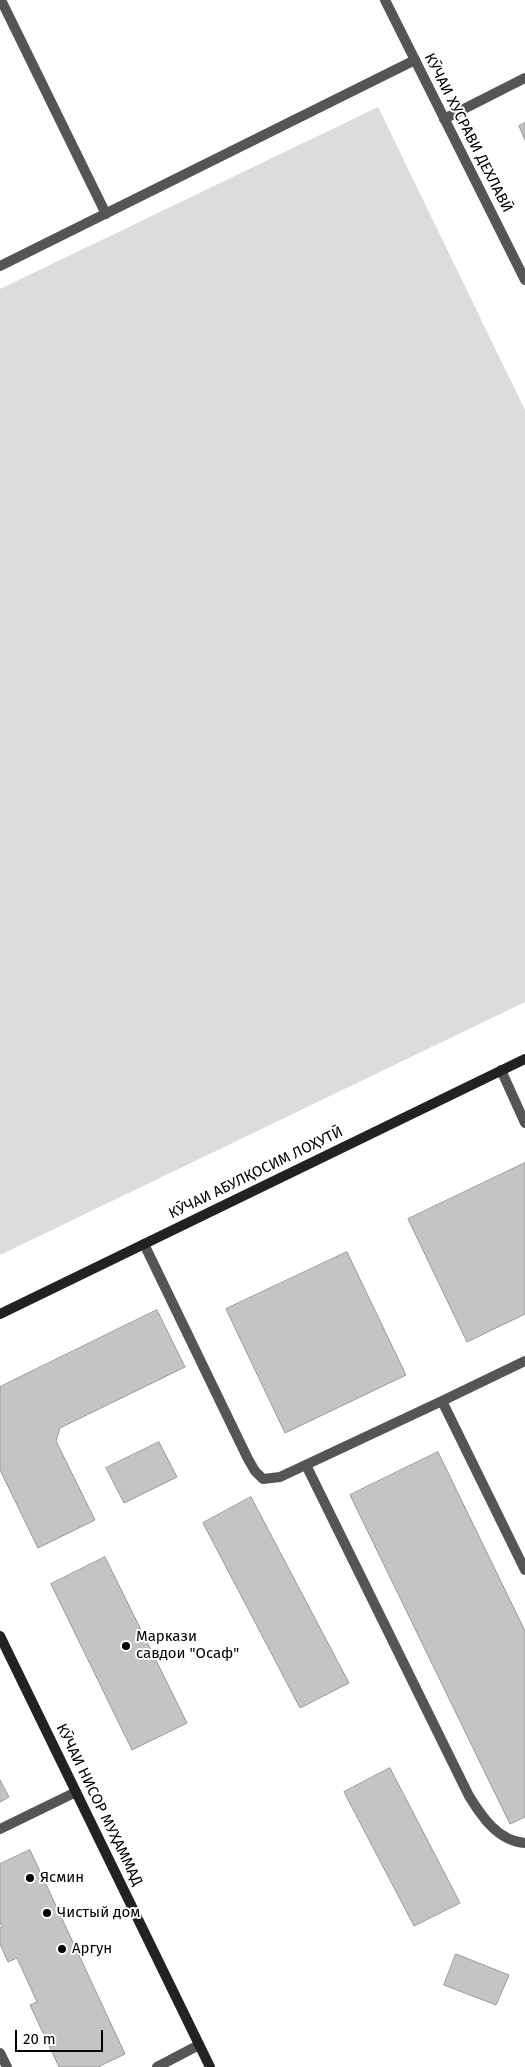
<!DOCTYPE html>
<meta charset="utf-8">
<style>
body{margin:0}
#map{position:relative;width:525px;height:2067px;overflow:hidden;background:#fff;font-family:"Fira Sans",sans-serif}
canvas{display:block}
.scale{position:absolute;left:15px;top:2030px;width:88px;height:22px;box-sizing:border-box;border:2px solid #000;border-top:0;padding-left:6px;font-size:15px;line-height:18px;white-space:nowrap;color:#000;-webkit-text-stroke:4px #fff;paint-order:stroke}
</style>
<div id="map">
<canvas width="525" height="2067"></canvas>
<div class="scale">20 m</div>
</div>
<script>
const context = document.querySelector('canvas').getContext('2d');
context.lineJoin = 'round';
function fillPath(path, color) {
  context.fillStyle = color;
  context.fill(path, 'evenodd');
}
function stroke(path, color, width, dash) {
  context.strokeStyle = color;
  context.lineWidth = width;
  context.lineCap = dash ? 'butt' : 'round';
  context.setLineDash(dash || []);
  context.stroke(path);
}
function drawText(font, color, halo, rows, align = 'center') {
  context.font = font + ' "Fira Sans",sans-serif';
  context.lineWidth = 4;
  context.setLineDash([]);
  context.textBaseline = 'middle';
  context.strokeStyle = halo;
  context.fillStyle = color;
  for (const [text, x, y, turn = 0] of rows) {
    context.save();
    context.translate(x, y);
    context.rotate((+turn || 0) * Math.PI / 180);
    context.textAlign = isNaN(turn) ? turn : align;
    if (halo) context.strokeText(text, 0, 0);
    context.fillText(text, 0, 0);
    context.restore();
  }
}
fillPath(new Path2D(`
 M378 107 525 410V1002L0 1255V289Z`), '#dcdcdc');
const building = new Path2D(`
 M525 123V140L519 126Z
 M525 1163V1314L467 1342 408 1219Z
 M347 1252 406 1375 285 1433 226 1309Z
 M157 1310 185 1367 60 1428 56 1441 95 1520 38 1548 0 1470V1387Z
 M159 1442 177 1477 124 1503 106 1468Z
 M438 1452 525 1631V1817L510 1824 350 1495Z
 M251 1497 349 1683 300 1708 203 1523Z
 M105 1557 187 1723 132 1750 51 1584Z
 M390 1768 460 1903 414 1926 344 1792Z
 M0 1780 9 1797 0 1802Z
 M30 1850 125 2054 98 2067H59L30 2005 37 2002 17 1958 8 1962 0 1944V1928L2 1927 0 1923V1864Z
 M456 1954 509 1975 496 2005 444 1985Z`);
fillPath(building, '#c4c4c4');
stroke(building, '#999', 1);
stroke(new Path2D(`
 M1 0 106 214
 M444 119 525 78
 M0 266 415 60
 M501 1070 525 1123
 M144 1244 248 1459 255 1471 263 1479 280 1477 442 1401
 M525 1361 442 1401 525 1570
 M306 1465 469 1796C482 1817 498 1841 525 1843
 M0 1829 76 1792
 M0 2053 7 2067
 M157 2067 199 2045`), '#555', 10);
stroke(new Path2D(`
 M385 0 525 280`), '#555', 10);
stroke(new Path2D(`
 M0 1314 525 1059
 M0 1636 210 2067`), '#222', 10);
for (const [x, y, r, color] of [
 [126,1646,5,"#000"],
 [30,1878,5,"#000"],
 [47,1913,5,"#000"],
 [62,1949,5,"#000"]
]) {
  const dot = new Path2D();
  dot.arc(x, y, r, 0, 2 * Math.PI);
  context.fillStyle = color;
  context.fill(dot);
  stroke(dot, '#fff', 2);
}
drawText('15px', '#000', '#fff', [
 ["КӮЧАИ ХУСРАВИ ДЕХЛАВӢ",468,133,63],
 ["КӮЧАИ АБУЛҚОСИМ ЛОҲУТӢ",256,1173,-26],
 ["КӮЧАИ НИСОР МУҲАММАД",99,1805,64]
]);
drawText('15px', '#000', '#fff', [
 ["Маркази",136,1637],
 ["савдои \"Осаф\"",136,1654],
 ["Ясмин",40,1878],
 ["Чистый дом",57,1913],
 ["Аргун",72,1949]
], 'left');
</script>
